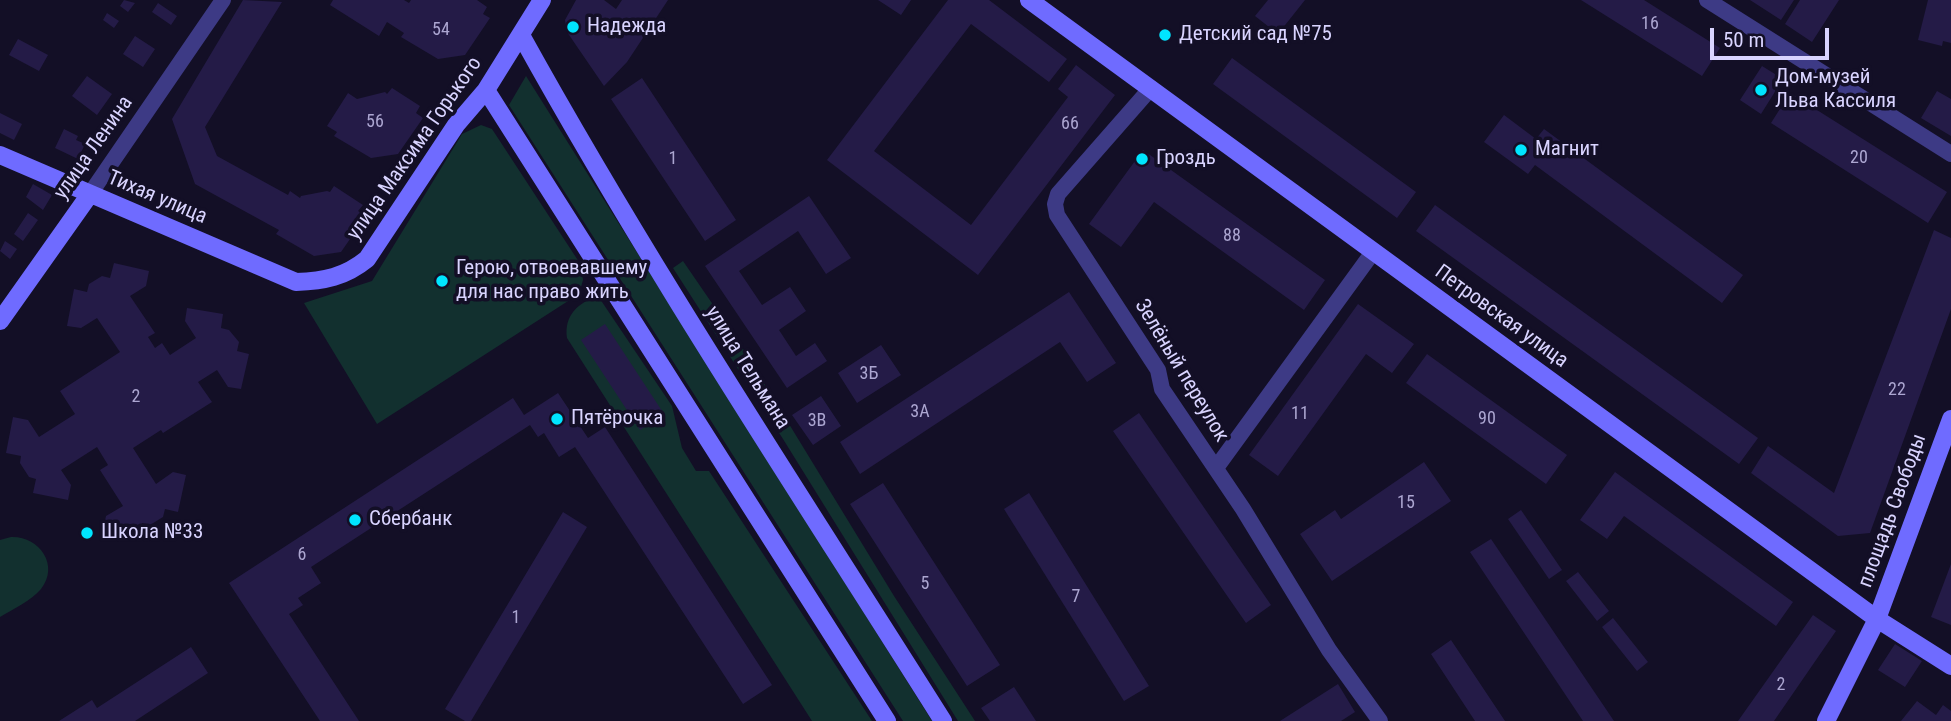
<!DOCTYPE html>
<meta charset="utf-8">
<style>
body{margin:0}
#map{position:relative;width:1951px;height:721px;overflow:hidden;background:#130f26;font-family:"Roboto Condensed",sans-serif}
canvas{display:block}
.scale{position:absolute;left:1710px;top:28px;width:119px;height:32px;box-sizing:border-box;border:4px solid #d9d4ff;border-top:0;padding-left:9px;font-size:21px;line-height:24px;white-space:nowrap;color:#d9d4ff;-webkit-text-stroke:5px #130f26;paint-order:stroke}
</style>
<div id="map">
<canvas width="1951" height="721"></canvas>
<div class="scale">50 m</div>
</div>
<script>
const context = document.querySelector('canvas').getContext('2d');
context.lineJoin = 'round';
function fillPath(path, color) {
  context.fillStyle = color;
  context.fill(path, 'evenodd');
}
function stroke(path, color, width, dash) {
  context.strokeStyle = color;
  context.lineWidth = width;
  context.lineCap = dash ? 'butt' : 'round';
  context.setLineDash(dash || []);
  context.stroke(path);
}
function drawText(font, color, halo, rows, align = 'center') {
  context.font = font + ' "Roboto Condensed",sans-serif';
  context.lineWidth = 7;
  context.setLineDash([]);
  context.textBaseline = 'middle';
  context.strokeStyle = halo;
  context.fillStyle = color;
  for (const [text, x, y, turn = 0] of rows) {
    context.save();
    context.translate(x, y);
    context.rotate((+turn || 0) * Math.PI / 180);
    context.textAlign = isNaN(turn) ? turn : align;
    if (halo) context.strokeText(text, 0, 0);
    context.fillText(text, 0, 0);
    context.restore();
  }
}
fillPath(new Path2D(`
 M526 76 932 721H903L509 105Z
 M481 125 492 129 581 265 583 280 579 294 377 424 304 303 372 281 462 134Z
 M683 261 742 347 894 596 975 721H958L783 439 673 268Z
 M598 296 672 406 682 448 696 471H709L872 721H812L567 338C564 315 578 303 598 296Z
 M11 537C39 536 60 565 41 589 31 601 13 609 0 617V540Z`), '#12302f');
fillPath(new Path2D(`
 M124 0 135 3 128 12 120 6Z
 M243 0 282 2 205 127 217 156 288 195 290 191 300 198 301 196 327 191 330 192 334 186 363 205 358 211 366 216 341 252 314 256 276 234 279 230 268 224 195 184 172 119Z
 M333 0H404L409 3 411 0H477L487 7 483 14 490 18 465 55 438 59 401 37 404 33 387 22 379 36 330 5Z
 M576 0H604L616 9 622 0H668L627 62 604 86 567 32 565 20Z
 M878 0H911L901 15Z
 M948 0H989L1067 59 1049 82 971 24 874 151 971 225 1068 97 1058 89 1076 65 1115 95 978 275 827 160Z
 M1268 0H1305L1278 34 1255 16Z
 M1581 0H1644L1720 48 1702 76Z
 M1750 0H1794L1781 20Z
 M1800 0H1839L1812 42 1785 24Z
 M1928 0H1951V43L1943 41 1942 46 1918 40Z
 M158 3 177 16 171 25 152 12Z
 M107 13 119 21 114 28 103 20Z
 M135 36 155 49 143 67 123 54Z
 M18 39 48 55 39 71 9 55Z
 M1232 58 1416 192 1397 218 1213 84Z
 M1762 66 1783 79 1761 114 1740 100Z
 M87 76 112 94 97 115 72 96Z
 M642 78 736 220 705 241 611 99Z
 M392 88 420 106 416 113 423 118 398 154 371 158 334 136 337 132 327 126 348 93 357 99 385 92 387 94Z
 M1937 91 1951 99V136L1921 118Z
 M1790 93 1947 192 1928 223 1771 123Z
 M0 113 22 124 14 140 0 133Z
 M1504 115 1536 139 1544 129 1743 275 1722 303 1535 165 1528 174 1484 142Z
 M64 129 78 136 76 140 85 144 78 159 55 148Z
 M1143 150 1325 280 1304 310 1154 202 1121 247 1089 224Z
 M33 184 52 195 43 210 26 197Z
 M809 196 851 258 826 274 798 231 739 271 762 305 790 287 806 311 779 330 796 356 815 343 827 361 787 388 705 266Z
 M1435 205 1758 438 1739 464 1416 231Z
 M28 213 38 220 23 241 14 234Z
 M1934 230 1951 238V309L1870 533 1838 536 1751 473 1768 446 1834 493Z
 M5 241 17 249 10 259 0 251Z
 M114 263 149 271 146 286 130 296 155 333 148 337 155 348 162 343 170 355 196 338 185 321 187 308 223 314 221 328 229 330 239 342 237 351 249 354 241 389 228 387 217 370 198 382 212 402 163 433 161 430 133 448 156 484 173 472 186 475 178 512 165 509 163 517 150 525 142 523 139 537 103 530 106 516 123 506 100 470 108 465 97 447 61 470 71 485 68 500 33 493 36 479 29 477 20 463 21 456 6 453 13 417 28 420 39 437 75 414 60 391 120 352 97 318 81 328 67 326 74 289 87 292 89 284 102 276 110 278Z
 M1069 292 1116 363 1087 382 1060 342 860 474 840 442Z
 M1358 304 1414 344 1392 373 1366 354 1278 476 1249 455Z
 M605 324 664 414 640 430 581 340Z
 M881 345 901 375 857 403 838 373Z
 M1427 354 1567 455 1546 484 1406 383Z
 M558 393 588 438 605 427 772 685 743 704 575 447 559 457 544 433 538 437 530 425 311 567 321 583 298 598 303 605 289 614 359 721H320L229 583 513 398 524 415Z
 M821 396 841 426 813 445 792 415Z
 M1139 413 1271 605 1246 623 1113 431Z
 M1424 462 1451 501 1332 581 1300 534 1335 510 1341 519Z
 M1615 472 1793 602 1776 626 1624 516 1607 539 1580 520Z
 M883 483 1000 665 967 686 850 504Z
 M1029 493 1149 686 1124 701 1004 509Z
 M1521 510 1562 570 1549 579 1508 519Z
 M563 512 587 527 471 721H465L445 709Z
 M1491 539 1614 721H1583L1470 552Z
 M1951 564V625L1931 617Z
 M1578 572 1609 611 1597 621 1566 581Z
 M1813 615 1836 631 1774 721H1738Z
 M1613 618 1648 662 1637 671 1602 627Z
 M1451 640 1505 721H1475L1431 654Z
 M1895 644 1922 661 1905 687 1878 670Z
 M191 647 208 673 135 721H59L92 700 97 708Z
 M1338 684 1355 712 1341 721H1280Z
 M1014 687 1036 721H990L981 708Z
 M1917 701 1936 715 1943 705 1951 711V721H1901Z`), '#241b47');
stroke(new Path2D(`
 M1707 0 1951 154
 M1151 88 1058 194 1055 204 1057 215 1158 370 1162 389 1243 509 1329 650 1380 721
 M90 194 223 0
 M1216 468 1373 252`), '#3d3a85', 16);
stroke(new Path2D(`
 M1029 0 1877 619 1951 666
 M521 35C651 270 800 494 943 721
 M486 90 887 721
 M0 155 296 282C324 281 345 277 367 259L456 125 486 90 542 0
 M0 321 90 194
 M1826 721 1877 619 1951 419`), '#6f6bff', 18);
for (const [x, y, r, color] of [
 [573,27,7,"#00e5ff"],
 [1165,35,7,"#00e5ff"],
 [1761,90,7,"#00e5ff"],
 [1521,150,7,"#00e5ff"],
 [1142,159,7,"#00e5ff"],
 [442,281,7,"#00e5ff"],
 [557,419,7,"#00e5ff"],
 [355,520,7,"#00e5ff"],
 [87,533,7,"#00e5ff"]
]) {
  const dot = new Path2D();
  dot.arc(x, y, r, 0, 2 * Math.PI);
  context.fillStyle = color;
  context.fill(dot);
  stroke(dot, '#130f26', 2.5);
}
drawText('18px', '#aca6d1', null, [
 ["16",1650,24],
 ["54",441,30],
 ["56",375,122],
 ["66",1070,124],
 ["20",1859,158],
 ["1",673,159],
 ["88",1232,236],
 ["3Б",869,374],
 ["22",1897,390],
 ["2",136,397],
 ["3А",920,412],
 ["11",1300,414],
 ["90",1487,419],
 ["3В",817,421],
 ["15",1406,503],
 ["6",302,555],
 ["5",925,584],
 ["7",1076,597],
 ["1",516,618],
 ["2",1781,685]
]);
drawText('21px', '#d9d4ff', '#130f26', [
 ["Надежда",587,27],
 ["Детский сад №75",1179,35],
 ["Дом-музей",1775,78],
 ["Льва Кассиля",1775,102],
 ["Магнит",1535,150],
 ["Гроздь",1156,159],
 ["Герою, отвоевавшему",456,269],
 ["для нас право жить",456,293],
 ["Пятёрочка",571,419],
 ["Сбербанк",369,520],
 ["Школа №33",101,533]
], 'left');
drawText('21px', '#d9d4ff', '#130f26', [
 ["улица Ленина",94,148,-55],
 ["улица Максима Горького",415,149,-55],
 ["Тихая улица",157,198,23],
 ["Петровская улица",1501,317,36],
 ["улица Тельмана",747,368,58],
 ["Зелёный переулок",1181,371,59],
 ["площадь Свободы",1893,511,-70]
]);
</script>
